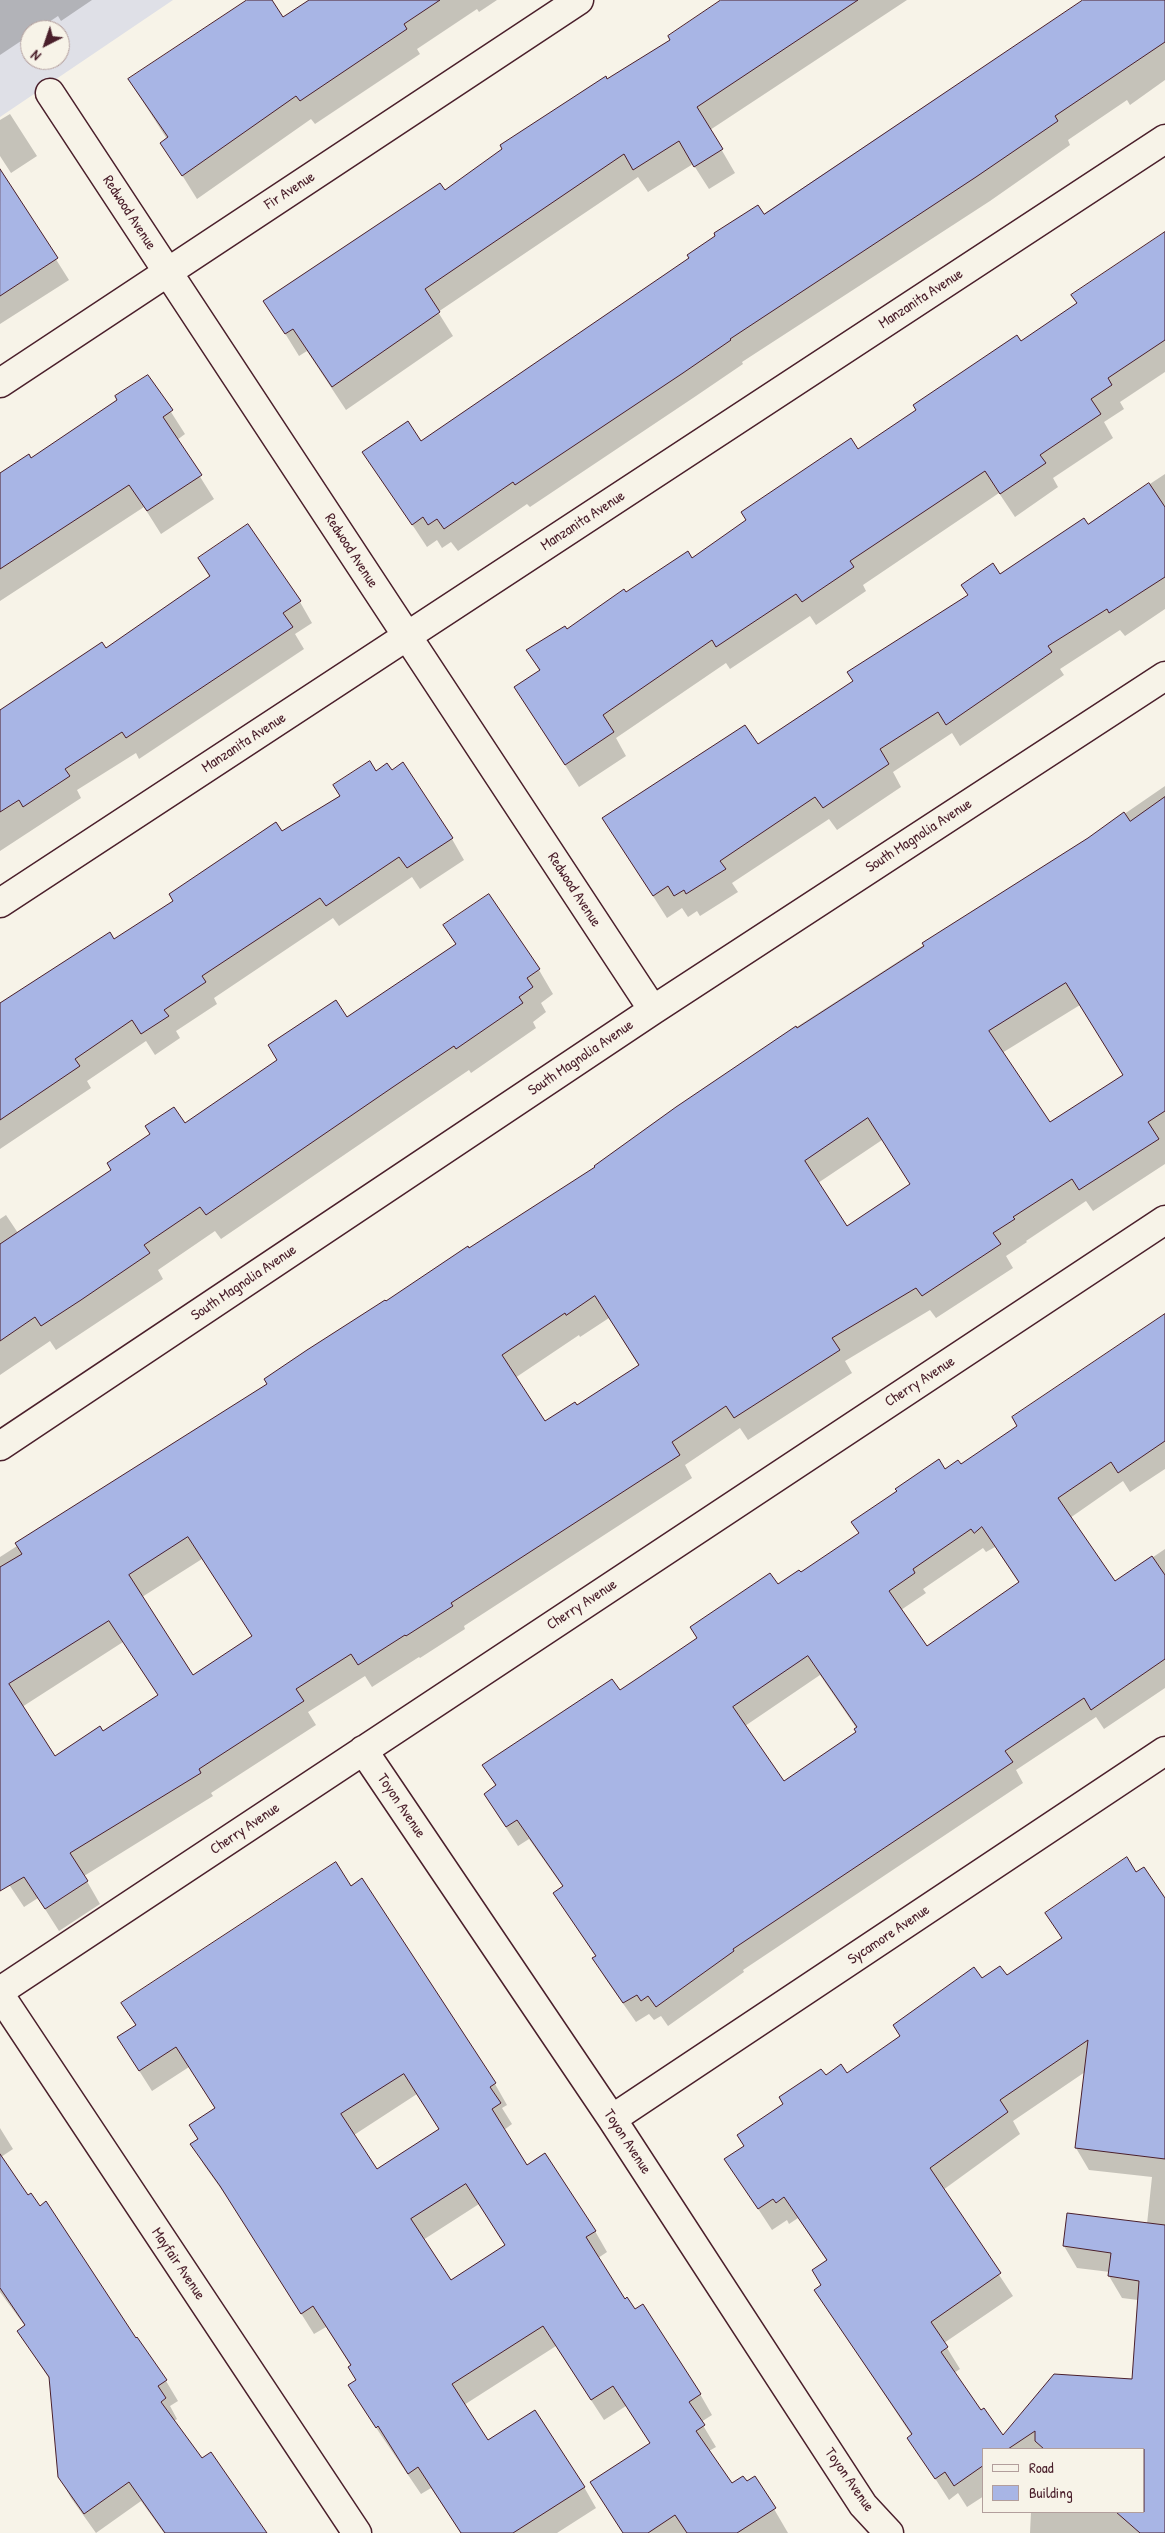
<!DOCTYPE html>
<style>
body{margin:0}
#map{position:relative;width:1165px;height:2533px;overflow:hidden;background:#f7f3e8;font-family:"Patrick Hand",sans-serif}
canvas{display:block}
.legend{position:absolute;left:982px;top:2448px;width:162px;height:65px;box-sizing:border-box;background:#f7f3e8;border:1px solid #b29e9c;margin:0;padding:6px 9px;list-style:none;font-size:15px;color:#4a1f2b}
.legend li{display:flex;align-items:center;gap:10px;height:25px}
.legend b{width:25px;border:1px solid #b29e9c}
.north{position:absolute;left:20px;top:20px;width:50px;height:50px;box-sizing:border-box;background:#f7f3e8;border:1px solid #b29e9c;border-radius:50%;rotate:221deg;font-size:14px;font-weight:700;line-height:20px;text-align:center;color:#4a1f2b}
.north::after{content:'';display:block;margin:auto;width:18px;height:22px;background:#4a1f2b;clip-path:polygon(50% 0,100% 100%,50% 72%,0 100%)}
</style>
<div id="map">
<canvas width="1165" height="2533"></canvas>
<ul class="legend">
<li><b style="height:6px;background:#f7f3e8"></b>Road</li>
<li><b style="height:14px;background:#a8b5e5"></b>Building</li>
</ul>
<div class="north">N</div>
</div>
<script>
const context = document.querySelector('canvas').getContext('2d');
context.lineJoin = 'round';
function fillPath(path, color) {
  context.fillStyle = color;
  context.fill(path, 'evenodd');
}
function stroke(path, color, width, dash) {
  context.strokeStyle = color;
  context.lineWidth = width;
  context.lineCap = dash ? 'butt' : 'round';
  context.setLineDash(dash || []);
  context.stroke(path);
}
function drawText(font, color, halo, rows, align = 'center') {
  context.font = font + ' "Patrick Hand",sans-serif';
  context.lineWidth = 5;
  context.setLineDash([]);
  context.textBaseline = 'middle';
  context.strokeStyle = halo;
  context.fillStyle = color;
  for (const [text, x, y, turn = 0] of rows) {
    context.save();
    context.translate(x, y);
    context.rotate((+turn || 0) * Math.PI / 180);
    context.textAlign = isNaN(turn) ? turn : align;
    if (halo) context.strokeText(text, 0, 0);
    context.fillText(text, 0, 0);
    context.restore();
  }
}
fillPath(new Path2D(`
 M0 0H173L0 117ZM30 30H60V60H30Z`), '#dfe0e7');
fillPath(new Path2D(`
 M0 0H92L61 21 58 16 37 30H30V35L0 55Z
 M249 0H270L283 18 311 0H497L479 12 477 9 417 49 420 54 315 124 311 119 197 199 162 143 167 139 129 80Z
 M721 0H907L710 130 735 173 709 189 693 164 648 192 638 177 438 312 453 336 346 410 307 351 299 356 265 301 444 192 607 80 671 40Z
 M1085 0H1165V80L1130 105 1127 100 1068 140 1070 145 990 201 742 362 743 364 696 396 530 507 527 504 458 551 451 542 442 548 437 540 427 547 364 452 421 442Z
 M10 114 37 156 11 173 0 156V120Z
 M0 171 69 280 0 324Z
 M1165 234V372L1120 402 1124 409 1104 422 1113 438 1053 478 1058 487 1015 517 999 493 863 585 866 591 816 625 810 616 730 669 726 663 616 738 626 756 579 787 516 688 540 672 528 651 691 559 858 451 1078 304Z
 M148 376 185 434 177 440 214 499 161 534 144 507 0 601V475L31 460 119 400Z
 M1165 474V609L1125 636 1120 630 1060 669 1064 675 960 746 952 733 893 772 901 787 837 830 829 819 732 883 738 892 700 916 697 911 688 917 682 908 667 918 603 818 758 746 855 682 999 575 1088 525Z
 M199 559 300 602 312 623 295 634 304 649 139 759 136 753 77 790 81 798 0 851V711L105 650 210 578Z
 M376 772 452 839 464 860 420 889 412 877 339 926 333 918 214 998 217 1004 176 1031 180 1038 155 1055 146 1041 87 1081 91 1088 0 1149V1016Z
 M1165 786V1164L1093 1211 1086 1201 1026 1241 1027 1242 1006 1256 1013 1268 936 1318 930 1310 845 1361 852 1373 748 1440 740 1428 685 1465 692 1478 464 1626 465 1629 420 1658 419 1657 372 1687 365 1676 308 1712 316 1725 211 1793 213 1796 84 1876 100 1904 59 1931 38 1898 24 1907 0 1871V1557L268 1385 386 1303 596 1168 758 1052 1088 839ZM1080 1005 1124 1076 1049 1124 1002 1053ZM882 1140 911 1185 847 1227 818 1183ZM609 1318 639 1366 577 1407 545 1422 515 1378 579 1335 580 1337ZM202 1559 253 1637 192 1677 142 1597ZM123 1642 159 1696 102 1732 55 1757 22 1707Z
 M445 925 539 970 553 994 541 1003 546 1012 533 1022 536 1028 471 1073 469 1070 407 1112 221 1239 215 1231 158 1270 163 1279 56 1350 50 1341 0 1375V1219L6 1215 18 1233 347 1018 456 945Z
 M1165 1314V1469L1130 1492 1123 1481 1070 1518 1115 1583 1165 1549V1688L1104 1729 1096 1717 1016 1770 1023 1783 743 1970 744 1972 668 2026 661 2016 654 2020 649 2014 636 2022 605 1978 594 1958 596 1957 554 1893 563 1887 529 1839 518 1846 497 1814 485 1794 496 1787 484 1765 619 1692 777 1585 800 1574 860 1534 853 1522 945 1470 961 1466 1018 1427 1013 1418ZM995 1547 1019 1583 926 1647 901 1610 926 1593 923 1589 983 1548 986 1552ZM820 1675 857 1729V1733L784 1783 745 1726Z
 M1136 1874 1165 1902V2533H1030L1031 2512H1144V2449H984V2496L967 2507 958 2493 949 2500 909 2438 912 2436 816 2291 822 2286 827 2261 798 2218 789 2224 787 2220 772 2230 726 2160 745 2146 826 2076 846 2075 981 1980 1006 1977 1063 1939 1047 1913ZM1085 2072 1076 2148 1089 2170 1152 2177 1147 2224 1064 2246 1077 2268 1110 2272 1109 2276 1122 2298 1138 2300 1133 2380 1002 2437 981 2412 954 2373 960 2369 944 2343 1013 2296 943 2190 1020 2134 1013 2121Z
 M361 1880 495 2084 507 2105 502 2108 512 2124 504 2130 527 2166 595 2231 607 2252 598 2258 625 2300 700 2394 712 2415 701 2422 716 2447 709 2451 732 2485 774 2509 788 2533H623L591 2483 651 2444 626 2406 604 2420 556 2346 464 2405 487 2442 584 2487 596 2508 557 2533H461L431 2488 421 2494 362 2407 357 2381 351 2366 326 2327 314 2334 234 2207 204 2165 192 2144 199 2139 216 2109 189 2067 152 2091 131 2058 136 2026 123 2004ZM417 2094 440 2130 377 2171 354 2135ZM479 2204 506 2246 450 2282 423 2240Z
 M0 2128 13 2149 1 2157 28 2197 135 2340 137 2339 166 2381 178 2401 170 2406 177 2419 174 2421 202 2460 265 2533H164L141 2501 96 2533 71 2498 59 2477 50 2380 18 2331 25 2326 0 2292Z`), '#0003');
const building = new Path2D(`
 M247 0H272L283 17 309 0H440L404 24 407 29 300 101 296 96 182 176 160 143 168 137 128 79Z
 M721 0H858L697 107 723 149 694 167 679 141 633 170 624 154 425 289 440 312 332 387 293 329 285 334 263 301 440 183 445 190 502 149 500 145 606 76 607 79 670 40 668 36Z
 M1083 0H1165V42L1055 116 1058 121 976 177 730 339 731 340 683 373 515 485 513 482 444 529 437 519 428 525 423 517 412 525 362 452 408 421 421 441 689 258 687 255 715 236 714 233 758 205 764 214Z
 M0 169 58 258 0 296Z
 M1165 232V340L1108 378 1112 385 1091 399 1101 414 1040 455 1046 463 1000 494 985 471 850 561 854 567 802 602 796 594 716 647 712 640 603 715 614 732 565 765 514 687 540 670 526 650 565 626 567 629 624 589 626 592 688 551 692 558 746 520 741 512 851 438 858 449 916 410 913 405 1017 335 1021 341 1077 303 1071 295Z
 M148 375 173 410 163 417 202 475 147 511 129 485 0 569V473L29 454 31 458 117 400 115 396Z
 M1149 483 1165 507V577L1109 613 1107 609 1048 646 1052 652 946 725 938 712 880 749 889 764 823 808 815 797 720 861 726 869 686 894 684 890 674 896 668 886 653 896 602 818 745 725 758 744 853 681 847 672 968 595 961 585 993 563 1000 574 1084 518 1088 524Z
 M248 524 301 601 283 613 293 627 126 738 122 732 65 769 70 776 23 807 19 800 0 812V710L102 642 106 648 210 576 198 558Z
 M370 761 376 771 387 763 392 770 403 762 453 838 407 868 399 857 326 906 320 898 202 976 206 982 164 1010 169 1016 141 1034 132 1020 75 1059 80 1066 0 1120V1003L110 932 114 939 173 901 169 894 276 822 282 831 340 796 333 785Z
 M1165 797V1111L1148 1122 1159 1139 1079 1190 1072 1179 1013 1217 1015 1219 993 1233 1001 1244 922 1296 916 1288 832 1338 840 1350 734 1418 726 1406 672 1442 680 1455 451 1603 453 1606 406 1636 405 1635 358 1665 351 1654 296 1689 304 1701 199 1769 201 1773 70 1853 88 1881 45 1909 24 1877 0 1891V1567L22 1554 15 1543 267 1384 264 1379 307 1350 385 1300 386 1301 468 1246 469 1248 595 1167 594 1166 676 1107 796 1026 797 1028 924 946 922 943 1088 838 1124 812 1130 821ZM1066 983 1123 1075 1050 1122 989 1031ZM868 1118 910 1184 847 1226 805 1161ZM595 1296 639 1365 577 1405 575 1402 545 1421 502 1355 565 1313 566 1315ZM188 1537 252 1636 193 1675 129 1575ZM109 1621 158 1695 103 1731 100 1726 55 1756 9 1684Z
 M489 894 540 969 527 978 533 987 519 997 523 1003 456 1049 454 1046 393 1087 206 1215 200 1207 144 1245 150 1253 81 1300 41 1326 35 1317 0 1341V1244L111 1170 107 1163 150 1134 145 1126 174 1107 185 1123 277 1060 268 1045 336 1000 347 1017 456 944 443 925Z
 M1165 1314V1441L1118 1473 1111 1462 1058 1498 1115 1581 1152 1556 1165 1575V1659L1091 1710 1084 1698 1005 1751 1013 1762 733 1949 734 1951 656 2007 648 1996 641 2001 637 1995 623 2003 592 1958 596 1956 553 1893 563 1886 517 1820 506 1827 484 1794 496 1785 482 1765 612 1679 620 1690 641 1676 697 1638 690 1627 770 1573 778 1584 799 1570 801 1572 859 1533 851 1522 897 1491 895 1489 939 1459 945 1469 958 1460 961 1464 1017 1426 1012 1417ZM982 1527 1019 1582 927 1646 889 1591 915 1573 913 1569 971 1529 974 1533ZM808 1656 857 1727 854 1729 856 1732 784 1781 733 1707Z
 M1127 1857 1136 1872 1144 1867 1165 1898V2159L1075 2148 1088 2040 1000 2100 1008 2112 930 2168 1001 2273 931 2322 948 2347 941 2352 981 2410 984 2408 1003 2435 1054 2374 1132 2379 1139 2281 1108 2276 1111 2253 1063 2246 1067 2213 1165 2225V2533H1140L1116 2512H1144V2449H1044L1035 2441V2431L1008 2449H984V2465L954 2486 945 2472 935 2479 907 2438 912 2434 814 2290 821 2285 812 2270 827 2260 784 2197 776 2203 773 2199 758 2209 724 2159 744 2146 737 2135 783 2104 779 2097 821 2069 826 2075 841 2064 847 2073 900 2036 893 2025 974 1967 982 1978 1000 1966 1007 1975 1062 1938 1045 1913Z
 M336 1862 351 1886 362 1878 496 2083 490 2087 501 2103 492 2109 527 2165 545 2153 596 2231 586 2237 625 2299 627 2297 635 2309 643 2304 701 2394 689 2402 705 2425 696 2431 732 2483 743 2476 747 2481 755 2476 776 2508 737 2533H687L675 2515 648 2533H623L590 2482 650 2443 613 2386 591 2400 543 2326 452 2384 488 2440 535 2410 585 2487 513 2533H461L418 2467 408 2474 378 2426 376 2428 348 2385 356 2380 348 2367 351 2365 313 2306 301 2314 220 2186 190 2144 198 2139 189 2125 215 2108 176 2047 139 2071 117 2037 136 2025 121 2003ZM404 2074 439 2129 377 2169 341 2114ZM466 2184 505 2245 451 2280 411 2219Z
 M0 2154 28 2195 31 2193 40 2206 46 2201 136 2338 137 2337 167 2380 158 2386 166 2398 161 2402 202 2458 211 2452 267 2533H165L129 2482 84 2514 58 2477 49 2377 17 2331 25 2325 0 2288Z`);
fillPath(building, '#a8b5e5');
stroke(building, '#4a1f2b', 1);
const street = new Path2D(`
 M50 93 653 1010
 M0 383 579 0
 M0 903 1165 139
 M0 1446 653 1010 1165 676
 M363 1750 612 2119 863 2505 889 2533
 M0 1991 1165 1220
 M0 1995 357 2533
 M612 2119 1165 1751`);
stroke(street, '#4a1f2b', 31);
stroke(street, '#f7f3e8', 28);
drawText('15px', '#4a1f2b', '#f7f3e8', [
 ["Fir Avenue",290,191,-33],
 ["Redwood Avenue",129,213,57],
 ["Manzanita Avenue",921,299,-33],
 ["Manzanita Avenue",583,521,-33],
 ["Redwood Avenue",351,551,57],
 ["Manzanita Avenue",244,743,-33],
 ["South Magnolia Avenue",919,836,-33],
 ["Redwood Avenue",574,890,57],
 ["South Magnolia Avenue",581,1058,-34],
 ["South Magnolia Avenue",244,1283,-34],
 ["Cherry Avenue",920,1382,-33],
 ["Cherry Avenue",582,1605,-33],
 ["Toyon Avenue",401,1806,56],
 ["Cherry Avenue",245,1829,-34],
 ["Sycamore Avenue",889,1935,-34],
 ["Toyon Avenue",627,2142,57],
 ["Mayfair Avenue",178,2264,56],
 ["Toyon Avenue",849,2480,55]
]);
</script>
